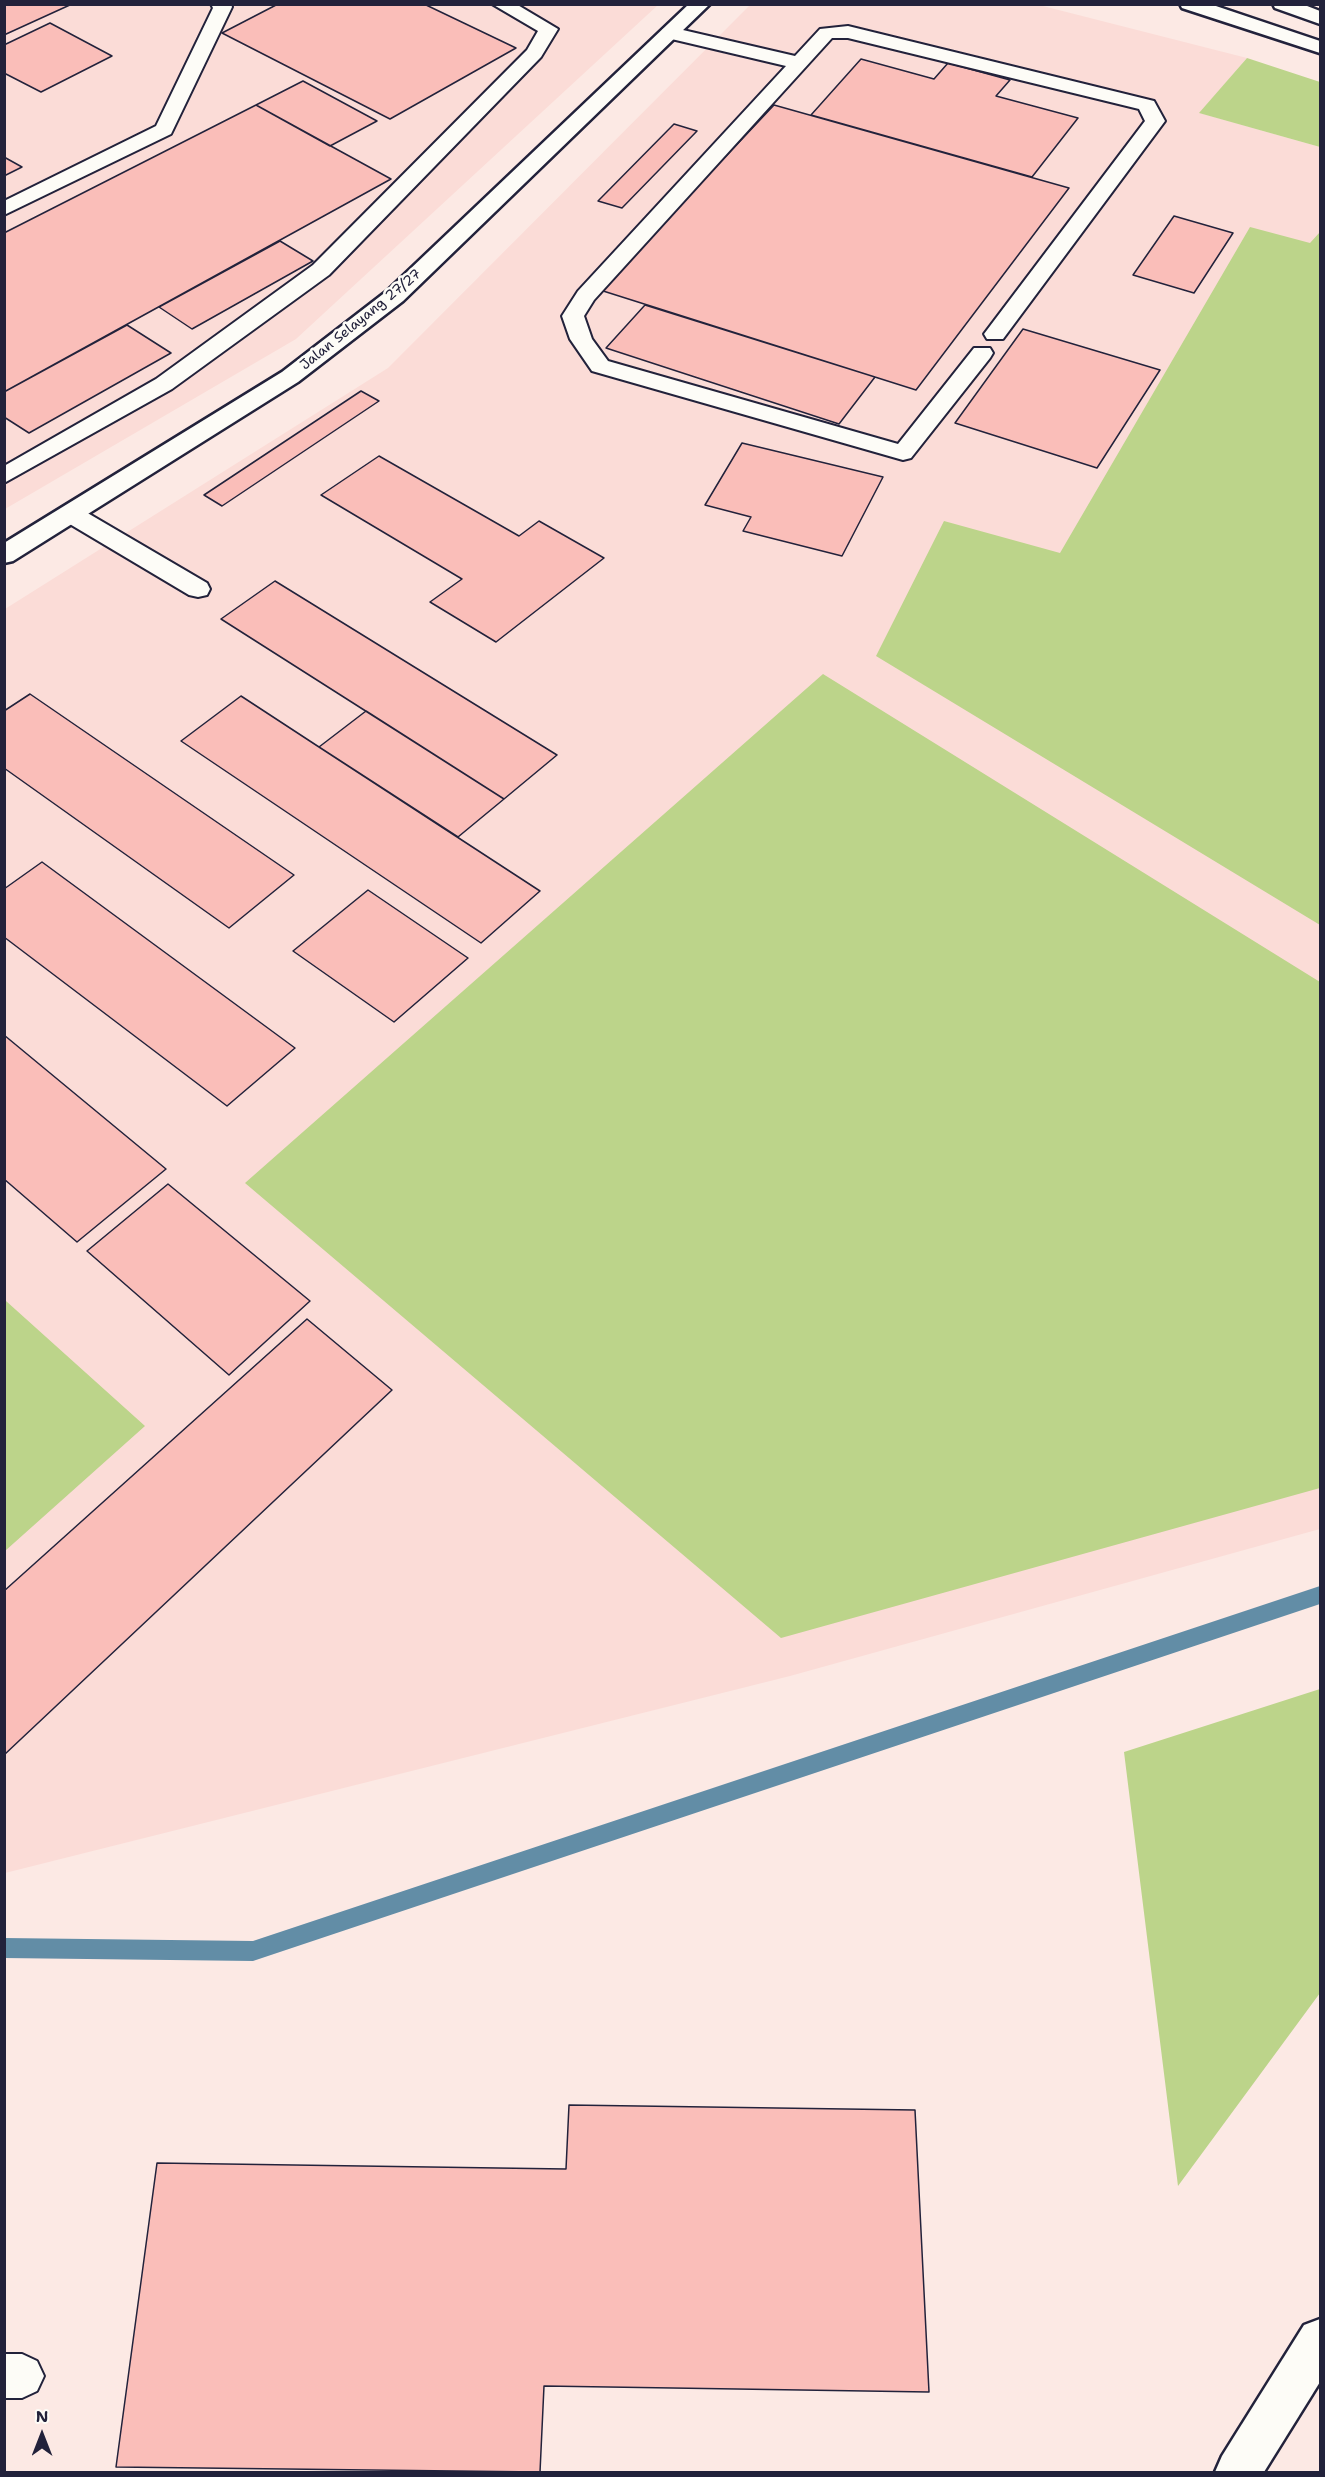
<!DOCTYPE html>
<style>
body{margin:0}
#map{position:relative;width:1325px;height:2477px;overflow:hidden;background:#fce9e4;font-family:"Shantell Sans",sans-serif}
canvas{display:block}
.frame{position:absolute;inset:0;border:6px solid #22223b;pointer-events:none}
.north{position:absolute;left:12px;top:2405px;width:60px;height:60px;-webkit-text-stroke:4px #fdfcf7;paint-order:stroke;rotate:0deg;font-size:16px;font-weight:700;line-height:24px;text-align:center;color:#22223b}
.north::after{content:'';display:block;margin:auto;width:21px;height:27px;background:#22223b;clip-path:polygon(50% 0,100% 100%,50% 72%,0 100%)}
</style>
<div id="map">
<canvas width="1325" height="2477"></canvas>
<div class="frame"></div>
<div class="north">N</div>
</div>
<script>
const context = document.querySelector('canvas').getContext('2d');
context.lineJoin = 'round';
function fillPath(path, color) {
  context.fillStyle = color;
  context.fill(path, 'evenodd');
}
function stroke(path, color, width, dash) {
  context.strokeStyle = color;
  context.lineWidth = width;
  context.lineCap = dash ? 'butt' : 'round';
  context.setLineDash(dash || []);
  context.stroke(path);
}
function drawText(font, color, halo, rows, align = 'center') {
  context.font = font + ' "Shantell Sans",sans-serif';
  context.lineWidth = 5;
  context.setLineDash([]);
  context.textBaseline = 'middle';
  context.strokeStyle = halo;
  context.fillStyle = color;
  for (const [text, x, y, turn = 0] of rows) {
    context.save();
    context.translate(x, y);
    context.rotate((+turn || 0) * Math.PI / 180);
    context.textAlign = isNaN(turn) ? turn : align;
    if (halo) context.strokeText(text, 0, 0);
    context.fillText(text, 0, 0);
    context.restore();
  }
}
fillPath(new Path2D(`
 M5 5H658L296 339 5 509Z
 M750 5H1039L1247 58 1200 113 1320 147V1529L790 1676 5 1873V609L388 368Z`), '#fbdcd7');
fillPath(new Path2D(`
 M1247 58 1320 82V147L1199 113Z
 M1250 227 1310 243 1320 232V925L876 656 944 521 1060 553Z
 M823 674 1320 982V1488L781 1638 245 1183Z
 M6 1301 145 1426 5 1551 4 1303Z
 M1320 1689V1993L1178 2186 1124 1752Z`), '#bcd48a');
fillPath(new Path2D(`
 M1320 1586V1604L253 1961 4 1958V1938L253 1941Z`), '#628da6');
const building = new Path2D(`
 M4 4H72L4 35Z
 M278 4H424L516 48 390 119 222 33Z
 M50 23 112 56 41 92 4 73V45Z
 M861 59 934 79 948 63 1010 80 996 96 1078 118 1032 177 811 115Z
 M303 81 377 121 330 146 256 105Z
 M256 105 391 179 4 392V233Z
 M774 105 1069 188 916 390 600 290Z
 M674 124 697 131 622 208 598 201Z
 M4 157 22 167 4 176Z
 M1174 216 1233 233 1194 293 1133 275Z
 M280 241 313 261 192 329 159 307Z
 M645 305 875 377 839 424 606 348Z
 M127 325 171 353 29 433 4 417V392Z
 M1023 329 1160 370 1097 468 955 423Z
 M361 391 379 401 222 506 204 495Z
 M742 443 883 477 842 556 743 531 751 517 705 505Z
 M379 456 519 536 539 521 604 558 496 642 430 602 462 579 321 495Z
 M275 581 557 755 504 799 221 619Z
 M30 694 294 875 229 928 4 768V711Z
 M241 696 319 747 540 891 481 943 181 741Z
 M366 711 504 799 458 837 319 747Z
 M42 862 295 1048 227 1106 4 937V889Z
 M368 890 468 958 394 1022 293 951Z
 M4 1035 166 1169 77 1242 4 1179Z
 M168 1184 310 1301 229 1375 87 1251Z
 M307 1319 392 1390 4 1755V1591Z
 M569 2105 915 2110 929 2392 544 2386 540 2472 116 2467 157 2163 566 2169Z`);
fillPath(building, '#fabeb9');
stroke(building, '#22223b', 1.5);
const lane = new Path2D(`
 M211 4H231L232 7 171 134 4 215V201L156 126 213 8Z
 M492 4H516L558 29 541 57 329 275 172 389 4 483V466L156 379 313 265 527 50 538 31Z
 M848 26 1154 101 1165 121 1003 339H987L984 334 1145 121 1139 109 848 38H832L594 300 584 316 592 339 608 361 898 444 974 348H990L993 353 990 358 911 458 903 460 592 371 570 339 562 316 578 291 786 66 663 37 660 33 663 29 670 27 795 56 820 29Z
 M71 506 79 508 207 583 210 589 207 595 198 597 189 595 63 520 59 514 63 508Z
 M4 2354H22L37 2361 44 2376 37 2391 22 2398H4Z`);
const street = new Path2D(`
 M689 4H710L403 301 298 382 13 561 4 563V543L282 372 387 291Z`);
const secondary = new Path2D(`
 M1320 2319V2382L1264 2472H1215L1222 2456 1304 2325Z`);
const primary = new Path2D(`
 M1180 4H1210L1320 41V53L1182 8Z
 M1273 4H1302L1320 11V24L1275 8Z`);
stroke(lane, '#22223b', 4);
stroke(street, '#22223b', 5);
stroke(secondary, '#22223b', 5);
stroke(primary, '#22223b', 5);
fillPath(lane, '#fdfcf7');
fillPath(street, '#fdfcf7');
fillPath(secondary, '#fdfcf7');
fillPath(primary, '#fdfcf7');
drawText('14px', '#22223b', '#fdfcf7', [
 ["Jalan Selayang 27/27",361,320,-39]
]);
</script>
